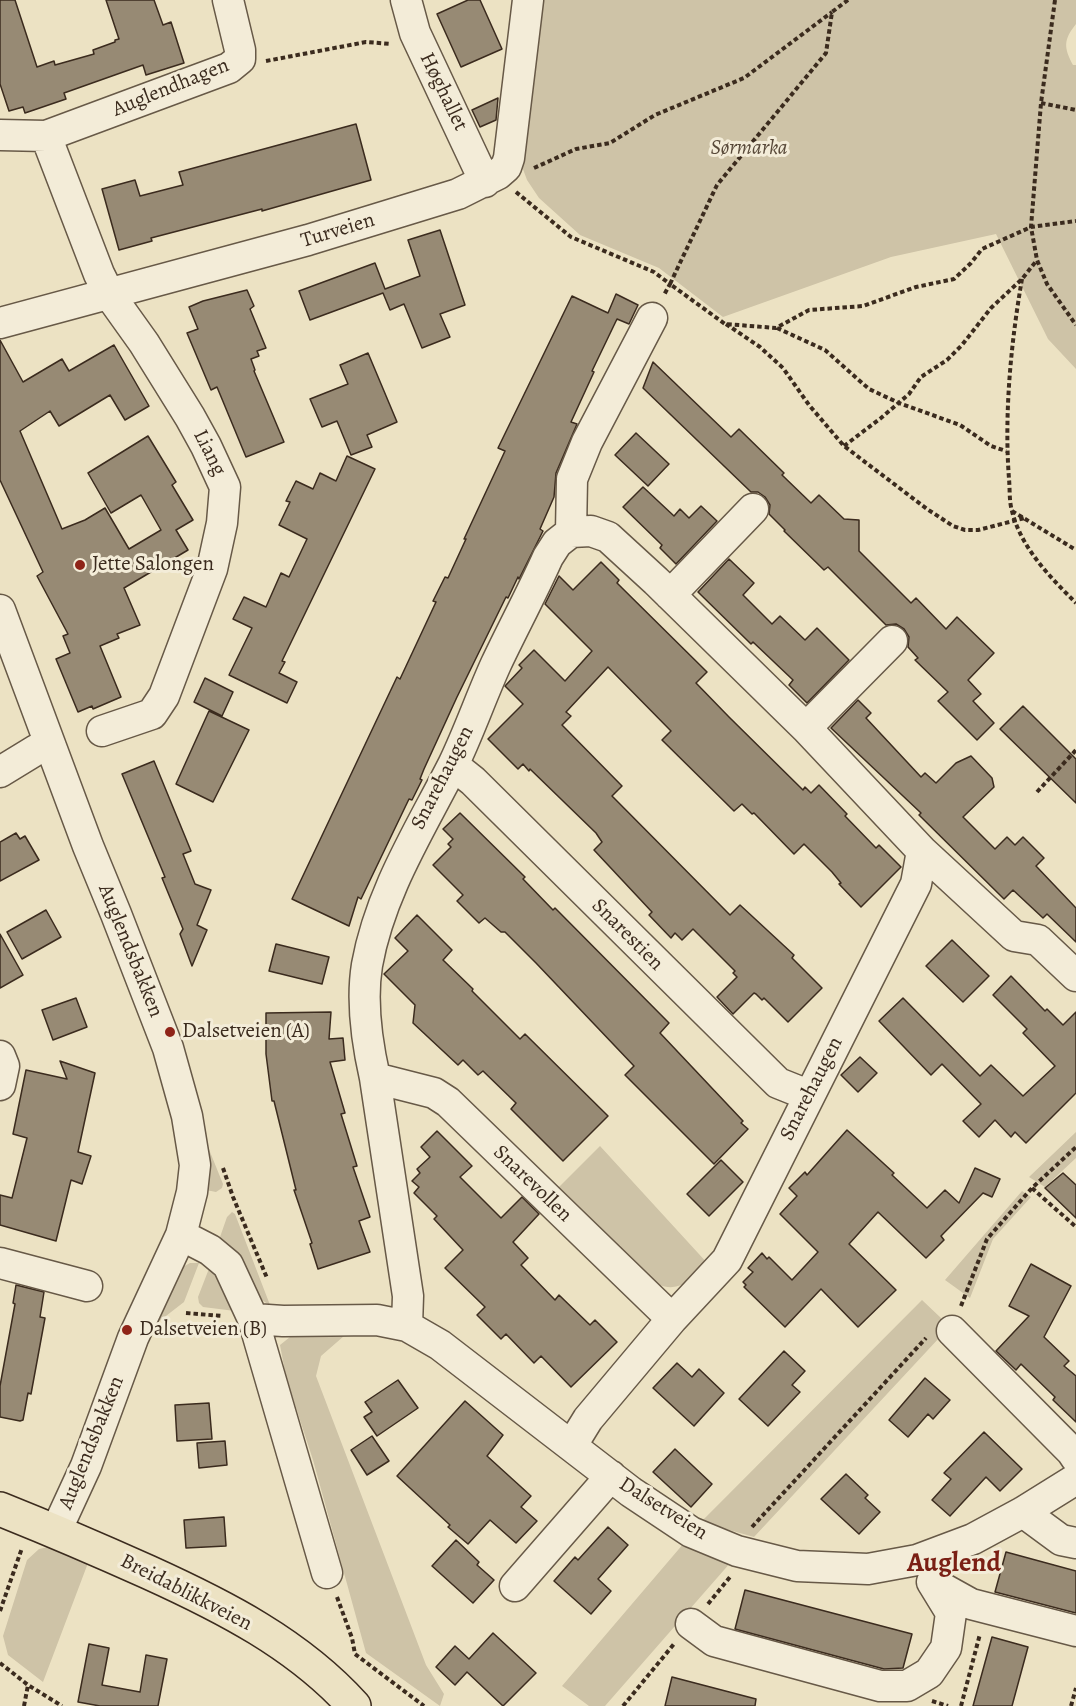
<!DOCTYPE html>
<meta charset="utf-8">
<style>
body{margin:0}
canvas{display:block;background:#ece2c3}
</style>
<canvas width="1076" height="1706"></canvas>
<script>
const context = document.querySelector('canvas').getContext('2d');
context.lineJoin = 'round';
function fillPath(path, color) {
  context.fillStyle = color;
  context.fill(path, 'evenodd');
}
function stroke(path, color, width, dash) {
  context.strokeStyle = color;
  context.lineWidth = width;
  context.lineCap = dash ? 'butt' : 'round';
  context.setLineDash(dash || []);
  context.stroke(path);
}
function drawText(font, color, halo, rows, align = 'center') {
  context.font = font + ' Alegreya,serif';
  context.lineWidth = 6;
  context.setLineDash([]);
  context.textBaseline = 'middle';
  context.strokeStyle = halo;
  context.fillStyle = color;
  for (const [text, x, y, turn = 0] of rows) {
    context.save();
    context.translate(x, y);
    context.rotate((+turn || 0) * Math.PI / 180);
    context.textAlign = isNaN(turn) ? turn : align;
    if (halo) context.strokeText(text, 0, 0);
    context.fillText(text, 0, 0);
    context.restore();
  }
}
fillPath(new Path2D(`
 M538 0H1076V24C1063 40 1064 48 1073 65H1076V369L1048 339 996 234 891 257 723 317 659 268 580 235 539 198 527 180 520 161Z
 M1076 1132V1158L1045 1187 1029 1177Z
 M206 1142 223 1184 222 1188 216 1192 206 1190Z
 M600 1146 709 1265C695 1278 678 1294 658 1284L556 1190Z
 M1022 1191 1031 1197 993 1239 970 1298 945 1280Z
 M232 1212 235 1214 270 1305C248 1295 239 1256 220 1237L227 1217Z
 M190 1263H199L184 1302 153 1326 181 1268Z
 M210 1266 220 1278 235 1311 203 1307 199 1303 198 1297Z
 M922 1300 941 1318 940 1337 754 1537 701 1522Z
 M344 1336 321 1356 316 1376 426 1665 444 1694 440 1706 366 1653 313 1460 286 1377 280 1345 290 1337Z
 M684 1543 731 1562 605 1706H589L562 1686Z
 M53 1546 88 1563 43 1682 8 1655 3 1636 27 1560 39 1549Z`), '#cec3a7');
const building = new Path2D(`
 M0 0H15L37 67 54 61 55 65 94 54 93 50 115 42V40L119 39 106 0H154L163 25 171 22 184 63 146 75 143 65 64 93 66 99 25 113 23 107 9 111 0 84Z
 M468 0H480L502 49 461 67 437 14Z
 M498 98 496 120 480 127 472 110Z
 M356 124 371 180 262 211V209L151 238 152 241 119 250 102 189 135 180 140 196 183 185 179 172Z
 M440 230 465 305 440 314 450 337 422 348 404 304 390 310 383 293 310 320 299 291 375 263 385 289 420 276 408 240Z
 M247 290 254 306 250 309 266 348 257 351 259 356 251 359 255 370 254 371 284 442 246 457 217 387 211 390 187 333 198 329 189 307 203 301Z
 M616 294 638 305 629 324 617 319 592 371 594 372 571 422 577 424 556 473 554 497 540 529 543 531 519 579 518 577 508 598 506 597 457 697 424 769 420 779 422 780 412 800 409 799 361 899 358 897 349 926 292 899 397 677 400 679 436 602 433 601 445 577 448 578 466 539H464L505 451 498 448 572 296 608 313Z
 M0 340 23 382 62 359 69 371 114 345 149 406 125 420 110 395 59 426 50 411 20 431 62 529 85 520 105 508 129 549 161 530 141 495 111 513 88 473 148 436 176 482 172 485 193 520 176 530 188 550 124 588 140 625 117 634 119 638 100 646 121 697 93 709 92 706 78 712 56 659 70 653 63 636 68 634 37 576 43 572 0 480Z
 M368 353 397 422 367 435 372 447 351 455 337 421 322 427 310 399 348 384 340 365Z
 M653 362 731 437 739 429 784 473 782 475 811 503 819 495 844 519 859 520V551L911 603 916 598 946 629 957 617 994 653 968 680 981 694 973 701 994 723 977 740 938 701 948 692 915 660 918 658 908 647 909 637 904 629 896 624 886 625 828 567 824 570 784 531 785 530 769 514 770 505 765 497 758 492H751L643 388Z
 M636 433 669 464 648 486 615 455Z
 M347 456 375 469 282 661 285 662 279 673 297 682 287 703 229 675 252 628 233 619 244 597 266 607 281 573 289 577 307 539 279 525 290 502 286 501 296 481 313 489 320 473 336 481Z
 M643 487 674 516 680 509 689 518 701 506 717 521 676 564 660 548 662 545 623 507Z
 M729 559 754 583 743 595 772 624 780 616 805 640 817 628 849 660 807 703 789 685 793 680 753 642 751 644 698 592Z
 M601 562 619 580 617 583 707 672 696 683 729 717 803 790 805 787 811 793 819 785 847 814 845 816 876 848 879 845 901 867 861 907 839 884 841 883 832 872 804 844 794 854 754 813 752 814 742 804 734 811 662 740 671 731 608 667 566 712 571 716 562 725 622 786 612 796 730 915 740 905 794 955 792 958 822 988 788 1022 764 998 762 1000 756 994 754 993 733 1014 717 997 737 977 733 973 735 971 693 929 682 940 675 933 671 938 649 915 652 912 594 850 602 842 596 833 530 769 529 771 523 764 518 769 488 739 523 704 505 686 522 668 519 665 534 650 565 681 592 651 545 604 559 576 573 590Z
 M205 678 233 692 222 716 194 702Z
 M858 700 871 713 866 718 921 777 925 773 936 783 956 763 971 756 992 778 994 787 963 817 995 849 1007 837 1015 845 1023 837 1044 858 1036 866 1076 908V942L1047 914 1043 918 1013 890 1004 899 919 815 921 813 831 728Z
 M1023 706 1076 759V803L1000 729Z
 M209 711 249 730 213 802 176 784Z
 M154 761 191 851 183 854 195 884 211 890 197 925 207 930 192 966 180 934 183 929 162 878 165 877 122 774Z
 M460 813 525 877 523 879 553 910 555 908 669 1023 660 1033 743 1121 741 1123 748 1129 714 1164 625 1075 634 1066 536 963 505 932H501L485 918 479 923 457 901 463 895 433 865 451 847 448 844 453 839 443 829Z
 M16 833 20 839 25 836 39 860 0 881V842Z
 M46 910 61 937 22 959 7 932Z
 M417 915 452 950 443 960 473 989 472 991 520 1039 525 1034 608 1116 563 1161 511 1109 516 1103 483 1071 478 1075 463 1060 458 1065 413 1023 415 1005 384 974 408 951 395 938Z
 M0 934 23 975 0 988Z
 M952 940 989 976 963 1002 926 966Z
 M276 944 329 957 322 984 269 971Z
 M1011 976 1045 1011 1047 1009 1063 1025 1076 1012V1093L1026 1143 1015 1132 1011 1137 995 1120 979 1137 963 1121 981 1104 942 1064 931 1075 879 1021 903 998 980 1076 991 1065 1023 1096 1055 1066 1023 1033 1027 1029 993 995Z
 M76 998 87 1027 53 1040 42 1010Z
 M331 1012 329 1039 343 1038 345 1060 330 1062 345 1113 341 1114 357 1166 353 1167 370 1217 359 1221 370 1252 318 1269 310 1244 312 1243 294 1190H296L274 1101H272L266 1054V1013Z
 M860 1057 877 1073 858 1092 841 1075Z
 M60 1061 95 1073 78 1152 91 1156 82 1184 71 1180 56 1241 0 1225V1195L12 1198 27 1138 13 1134 26 1070 67 1079Z
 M847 1130 894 1173 892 1175 927 1208 945 1190 959 1203 975 1168 1000 1179 992 1197 983 1193 941 1236 944 1240 926 1258 878 1212 849 1244 896 1290 858 1327 821 1289 785 1327 744 1287 746 1285 743 1282 753 1272 748 1268 762 1253 767 1259 769 1257 792 1280 818 1252 780 1214 797 1196 789 1188 805 1172 807 1175Z
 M437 1131 472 1166 460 1177 501 1218 522 1197 539 1214 513 1242 528 1258 521 1265 555 1300 559 1295 590 1325 595 1320 617 1342 571 1387 541 1356 534 1363 506 1334 501 1339 477 1315 485 1307 445 1268 463 1250 434 1219 437 1216 414 1193 419 1187 412 1181 420 1173 417 1169 430 1157 421 1147Z
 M721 1160 743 1182 709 1216 687 1194Z
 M1063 1173 1076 1185V1218L1045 1188Z
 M1031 1264 1071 1286 1044 1337 1069 1361 1064 1366 1076 1376V1422L1053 1400 1055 1397 1021 1364 1016 1370 996 1351 1029 1316 1009 1306Z
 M16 1285 44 1292 40 1317 45 1318 31 1394 28 1393 23 1420 20 1421 0 1417V1386L15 1304 13 1303Z
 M784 1351 805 1371 792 1385 800 1392 768 1426 739 1399Z
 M677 1363 692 1377 699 1369 724 1393 694 1426 653 1388Z
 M925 1378 950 1400 933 1419 928 1414 908 1437 889 1420Z
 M398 1380 418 1408 377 1436 364 1417 372 1412 365 1402Z
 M465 1401 503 1435 487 1456 531 1496 521 1507 537 1521 516 1543 490 1520 468 1544 448 1527 450 1525 397 1476Z
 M209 1403 212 1439 177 1441 175 1405Z
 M984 1432 1022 1469 1000 1491 986 1477 950 1516 932 1500 951 1479 944 1473Z
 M372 1436 389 1461 367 1475 351 1450Z
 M225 1441 227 1465 199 1468 197 1443Z
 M675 1449 712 1484 691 1507 653 1472Z
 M846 1474 868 1495 865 1498 880 1512 859 1534 821 1499Z
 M224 1517 226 1546 186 1548 184 1520Z
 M608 1527 628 1545 598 1579 611 1591 591 1614 554 1581 575 1557 578 1560Z
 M456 1540 479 1562 477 1565 494 1580 473 1603 432 1566Z
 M1006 1552 1076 1571V1613L995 1592Z
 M745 1590 912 1634 903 1668 884 1669 735 1629Z
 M493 1633 536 1673 503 1706 467 1672 455 1685 436 1667 455 1646 469 1659Z
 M992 1637 1028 1647 1012 1706H973Z
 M89 1644 109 1648 102 1685 140 1692 146 1655 167 1659 158 1706H100L78 1702Z
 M672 1677 756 1699 755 1706H665Z`);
fillPath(building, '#978a74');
stroke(building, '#3b2b1e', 1.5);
const minor = new Path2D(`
 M406 0 415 33 485 182
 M0 135 46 136
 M0 323 308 240 458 194 498 174 506 167 509 158 528 0
 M571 532 591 531 608 537 656 581 806 728
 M670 595 753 509
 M0 610 88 846 116 914 168 1048 187 1116 195 1165 192 1192 181 1235 133 1338 86 1466 56 1531
 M102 731 152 714 164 696 212 569 222 523 225 487 206 446 190 417 144 343 109 294 99 274 46 136 229 68 240 59V50L228 0
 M453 765 473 781 778 1083 808 1095
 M0 772 36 750 51 747
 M922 851 1014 936 1038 940 1076 976
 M0 1056 4 1066 0 1085
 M375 1078 434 1093 448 1102 672 1319
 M181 1235 210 1250 228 1265 253 1319 283 1321 377 1320 407 1326 440 1345 631 1492 691 1532 737 1551 797 1566 868 1569 917 1560 973 1539 1023 1512 1076 1479
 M0 1263 87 1286
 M253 1319 327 1573
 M407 1326 408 1296 375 1078C367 1043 361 1002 367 965 380 892 420 830 453 765 469 732 481 697 496 664 513 628 532 593 548 557L557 543 571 532 572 479 587 442 652 318
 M952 1331 1072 1452 1076 1458
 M572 1445 588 1419 672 1319 727 1260 916 884 922 851 806 728 892 641
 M1023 1512 1061 1540 1076 1543
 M935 1584 971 1604 1076 1631
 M515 1586 611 1476
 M691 1624 714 1641 880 1686H907L929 1673 946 1648 951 1613 932 1582`);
const major = new Path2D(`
 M0 1509C50 1529 99 1550 148 1572 223 1606 298 1644 354 1706`);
stroke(minor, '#675947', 33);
stroke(major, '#3b2b1e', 36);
stroke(new Path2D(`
 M848 0 832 12 826 53 717 185 670 284 725 324 776 328 809 310 863 306 916 287 954 279 971 263 982 249 1031 227 1076 221
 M1055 0 1041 103 1031 227 1037 260 1047 284 1076 325
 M266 61 366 42 391 44
 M1041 103 1076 110
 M534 168 576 149 610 143 655 115 744 78 832 12
 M516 192 571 237 654 272 670 284 664 295
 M1022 279C1011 342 1004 414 1009 479 1010 489 1009 501 1012 511 1021 548 1050 577 1076 603
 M726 324 760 347 783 368 809 405 844 446 927 509 953 526 965 530H978L1025 518
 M777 328 825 350 869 389 899 403 960 425 991 446 1006 451
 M844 446 881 418 909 394 921 377 947 360 962 345 991 308 1022 279 1037 260
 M1012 511 1076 550
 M1037 792 1076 750
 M223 1168 233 1197 267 1278
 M1032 1188 1076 1227
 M961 1306 987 1239 1032 1188 1076 1147
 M186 1313 222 1316
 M752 1527 926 1338
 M337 1597 352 1638 355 1654 424 1706
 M708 1604 730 1577
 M0 1611 22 1548
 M0 1663 28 1685 62 1706
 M932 1701 948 1706
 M24 1706 28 1685
 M623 1706 674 1644
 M961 1706 980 1634
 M1071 1706 1076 1688`), '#3b2b1e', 4, [4.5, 3]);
stroke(minor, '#f3ecd8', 30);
stroke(major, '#ece2c3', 33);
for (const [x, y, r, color] of [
 [80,565,6,"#8f2418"],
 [170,1032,6,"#8f2418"],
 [127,1330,6,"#8f2418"]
]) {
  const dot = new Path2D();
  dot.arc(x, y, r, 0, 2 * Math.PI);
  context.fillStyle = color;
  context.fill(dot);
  stroke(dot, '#f3ecd8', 2);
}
drawText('21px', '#3b2b1e', '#f3ecd8', [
 ["Auglendhagen",171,88,-22],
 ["Høghallet",443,92,64],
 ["Turveien",338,231,-17],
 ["Liang",209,453,63],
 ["Snarehaugen",443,778,-63],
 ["Snarestien",627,935,45],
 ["Auglendsbakken",130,951,68],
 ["Snarehaugen",812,1089,-63],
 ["Snarevollen",532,1184,44],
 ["Auglendsbakken",92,1443,-68],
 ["Dalsetveien",663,1509,32],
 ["Breidablikkveien",186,1593,27]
]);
drawText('italic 21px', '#584939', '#f3ecd8', [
 ["Sørmarka",749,149]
]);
drawText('21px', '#3b2b1e', '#f3ecd8', [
 ["Jette Salongen",92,565],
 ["Dalsetveien (A)",182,1032],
 ["Dalsetveien (B)",139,1330]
], 'left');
drawText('bold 27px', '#7a1f14', '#f3ecd8', [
 ["Auglend",954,1564]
]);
</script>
